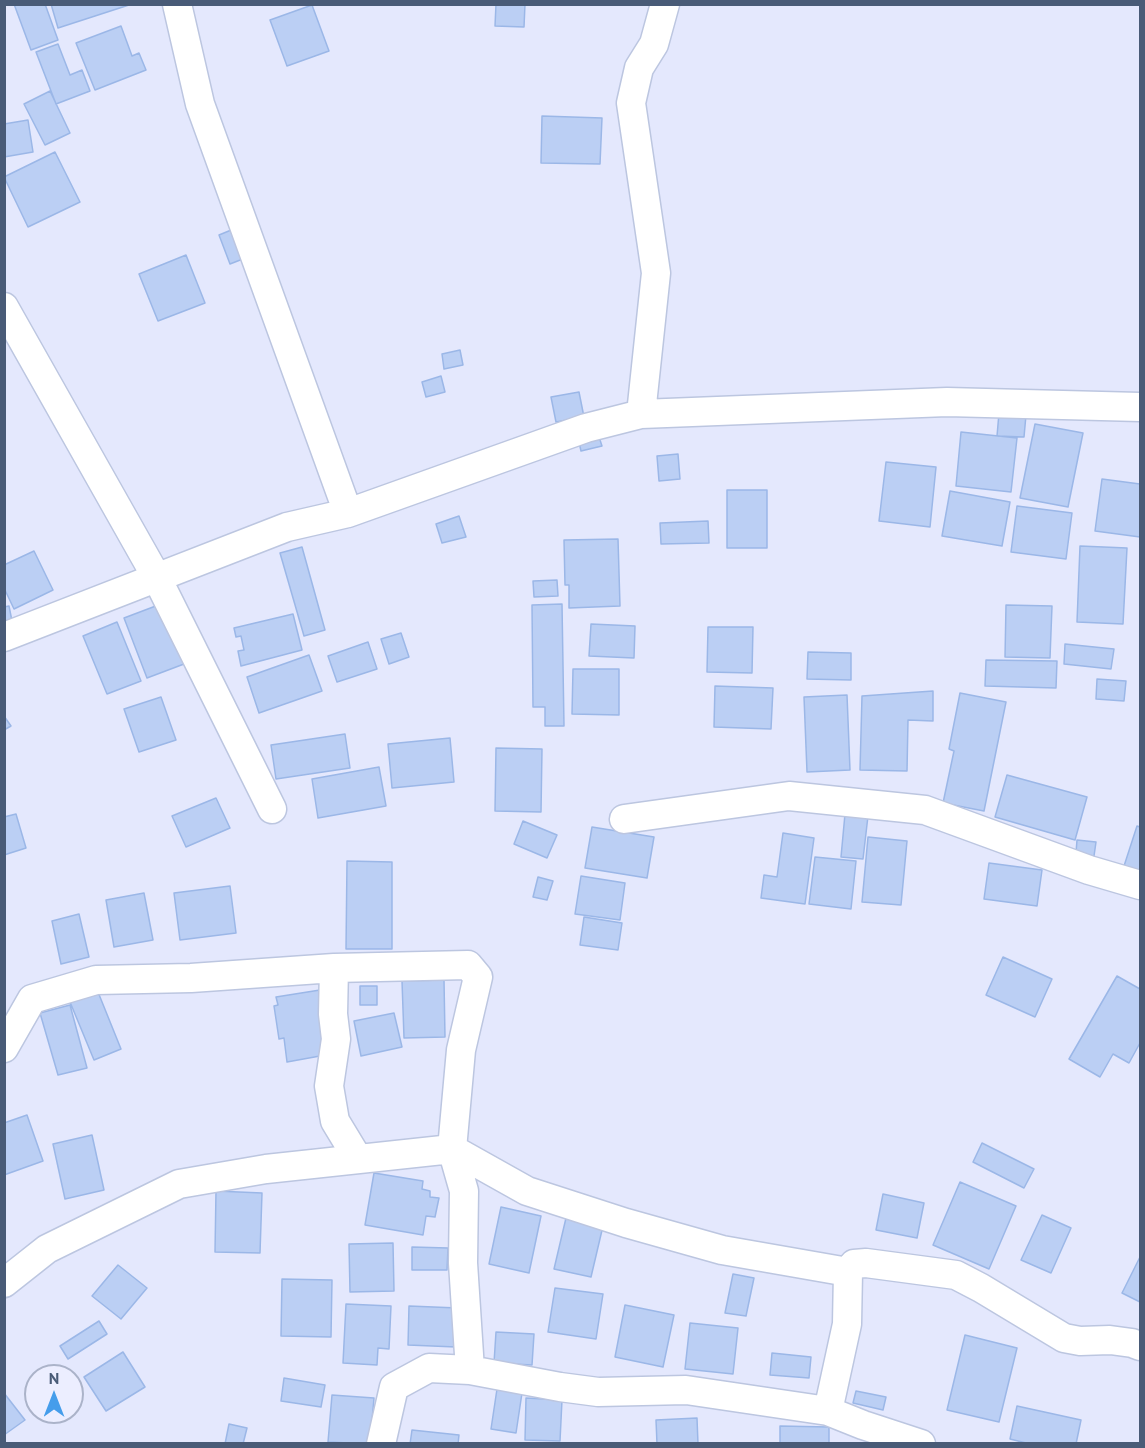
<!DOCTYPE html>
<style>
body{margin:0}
#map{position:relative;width:1145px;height:1448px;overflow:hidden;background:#e4e8fd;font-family:"PT Sans",sans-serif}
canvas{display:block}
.frame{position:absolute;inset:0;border:6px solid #495b77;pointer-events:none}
.north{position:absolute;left:24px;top:1364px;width:60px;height:60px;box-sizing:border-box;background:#eceeff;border:2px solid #abb3c9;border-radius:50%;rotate:0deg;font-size:16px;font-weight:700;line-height:24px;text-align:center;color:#495b77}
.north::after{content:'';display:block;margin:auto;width:21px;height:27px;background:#459deb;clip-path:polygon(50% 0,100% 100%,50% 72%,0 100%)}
</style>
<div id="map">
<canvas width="1145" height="1448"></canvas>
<div class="frame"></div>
<div class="north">N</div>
</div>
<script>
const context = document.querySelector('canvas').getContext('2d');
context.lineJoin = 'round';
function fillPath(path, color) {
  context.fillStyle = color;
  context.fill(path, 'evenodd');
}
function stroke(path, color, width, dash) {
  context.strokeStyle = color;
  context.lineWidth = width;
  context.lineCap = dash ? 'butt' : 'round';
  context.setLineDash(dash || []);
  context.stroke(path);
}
const building = new Path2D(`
 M14 4H45L58 40 31 50Z
 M51 4H132L58 28Z
 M496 4H525L524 27 495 26Z
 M312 5 329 51 287 66 270 20Z
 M121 26 132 56 139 53 146 70 95 90 76 43Z
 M58 44 70 75 82 70 90 91 56 104 36 52Z
 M50 91 70 133 45 145 24 104Z
 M542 116 602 118 600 164 541 163Z
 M28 120 33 152 4 157V124Z
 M55 152 80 202 28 227 4 177Z
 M241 226 253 255 230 264 219 235Z
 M186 255 205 303 158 321 139 274Z
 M460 350 463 365 444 369 442 354Z
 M441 376 445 392 426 397 422 382Z
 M579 392 584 417 556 422 551 397Z
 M999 413 1026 415 1024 437 997 436Z
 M1035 424 1083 433 1068 507 1020 498Z
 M961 432 1017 438 1011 492 956 486Z
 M599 437 602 446 581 451 579 442Z
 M678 454 680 479 659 481 657 456Z
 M886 462 936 467 930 527 879 521Z
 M1102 479 1140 484V537L1095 531Z
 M727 490H767V548H727Z
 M950 491 1010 502 1002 546 942 536Z
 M1017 506 1072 513 1066 559 1011 552Z
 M459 516 466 537 442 543 436 524Z
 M708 521 709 543 661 544 660 523Z
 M618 539 620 606 569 608V585H565L564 540Z
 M1080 546 1127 548 1123 624 1077 622Z
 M302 547 325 630 304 636 280 553Z
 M34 551 53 590 14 609 4 588V565Z
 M557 580 558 596 534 597 533 581Z
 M161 604 184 664 147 678 124 618Z
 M562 604 564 726H545V707H533L532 605Z
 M1006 605 1052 606 1050 658 1005 657Z
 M9 606 13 626 4 628V607Z
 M293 614 302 650 241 666 238 651 244 650 241 636 236 637 234 628Z
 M117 622 141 681 107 694 83 636Z
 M591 624 635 626 634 658 589 656Z
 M708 627H753L752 673 707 672Z
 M401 633 409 657 389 664 381 639Z
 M368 642 377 669 337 682 328 656Z
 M1065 644 1114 649 1111 669 1064 664Z
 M808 652 851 653V680L807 679Z
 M309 655 322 691 259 713 247 677Z
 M986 660 1057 661 1056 688 985 686Z
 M573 669H619V715L572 714Z
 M1097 679 1126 681 1124 701 1096 699Z
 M715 686 773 688 771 729 714 727Z
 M933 691V721L908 720 907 771 860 770 862 696Z
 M960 693 1006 702 984 811 943 803 954 751 949 749Z
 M847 695 850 770 807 772 804 697Z
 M161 697 176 740 139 752 124 709Z
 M4 716 11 726 4 730Z
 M345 734 350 768 276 779 271 745Z
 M450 738 454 782 392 788 388 744Z
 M496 748 542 749 541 812 495 811Z
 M379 767 386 806 318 818 312 779Z
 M1007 775 1087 797 1075 840 995 817Z
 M216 798 230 828 186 847 172 816Z
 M16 814 26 848 4 855V817Z
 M845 814 868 816 863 859 841 857Z
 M523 821 557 835 547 858 514 844Z
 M1137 826 1140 827V871L1124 866Z
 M592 827 654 837 647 878 585 868Z
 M783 833 814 838 805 904 761 898 764 875 777 877Z
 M868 837 907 841 901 905 862 902Z
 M1077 840 1096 842 1094 856 1076 853Z
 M815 857 856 861 851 909 809 904Z
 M347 861 392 862V949H346Z
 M989 863 1042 870 1037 906 984 899Z
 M581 876 625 883 620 920 575 914Z
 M538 877 553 881 547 900 533 897Z
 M230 886 236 933 180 940 174 893Z
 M144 893 153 940 114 947 106 900Z
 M79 914 89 957 61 964 52 921Z
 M584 917 622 923 618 950 580 945Z
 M1003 957 1052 979 1035 1017 986 995Z
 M1117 976 1140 989V1043L1129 1063 1113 1054 1100 1077 1069 1059Z
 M444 980 445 1037 404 1038 402 981Z
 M360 986H377V1005H360Z
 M320 990 331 1054 287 1062 284 1038 279 1039 274 1006 278 1005 276 997Z
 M98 992 121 1049 94 1060 70 1002Z
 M70 1005 87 1068 58 1075 40 1013Z
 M394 1013 402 1047 361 1056 354 1021Z
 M27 1115 43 1161 4 1175V1123Z
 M92 1135 104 1190 65 1199 53 1144Z
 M982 1143 1034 1169 1024 1188 973 1162Z
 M374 1173 423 1181 422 1189 430 1191V1197L439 1198 435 1217 426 1216 423 1235 365 1225Z
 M960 1182 1016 1206 989 1269 933 1245Z
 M216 1191 262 1193 260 1253 215 1252Z
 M883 1194 924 1203 917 1238 876 1230Z
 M501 1207 541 1216 529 1273 489 1264Z
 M1042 1215 1071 1228 1051 1273 1021 1260Z
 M566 1218 603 1226 591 1277 554 1269Z
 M393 1243 394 1291 350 1292 349 1244Z
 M412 1247 448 1248 447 1270H412Z
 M1140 1257V1302L1122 1293Z
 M118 1265 147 1288 121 1319 92 1296Z
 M733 1274 754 1278 746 1316 725 1313Z
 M282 1279 332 1280 331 1337 281 1336Z
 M555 1288 603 1294 596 1339 548 1332Z
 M346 1304 391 1306 389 1349 378 1348 377 1365 343 1363Z
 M625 1305 674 1315 663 1367 615 1357Z
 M409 1306 458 1308 456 1347 408 1345Z
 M99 1321 107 1334 68 1359 60 1346Z
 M690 1323 738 1328 733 1374 685 1369Z
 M496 1332 534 1334 532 1365 494 1363Z
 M965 1335 1017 1348 999 1422 947 1410Z
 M123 1352 145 1387 106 1411 84 1377Z
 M772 1353 811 1357 809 1378 770 1375Z
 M284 1378 325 1385 321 1407 281 1401Z
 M497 1389 522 1393 516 1433 491 1429Z
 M856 1391 886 1397 883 1410 853 1403Z
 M4 1393 25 1420 4 1435Z
 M332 1395 374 1398 370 1444 328 1442Z
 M526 1398 562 1400 560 1441 525 1440Z
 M1017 1406 1081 1420 1076 1444H1030L1010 1439Z
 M697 1418 698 1444H657L656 1420Z
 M229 1424 247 1428 243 1444H225Z
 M780 1426 829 1427V1444H780Z
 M412 1430 459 1435 458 1444H410Z`);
fillPath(building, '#bbcff4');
stroke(building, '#9bb7e7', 1.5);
const minor = new Path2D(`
 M177 4 200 104 348 513
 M4 307 157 578 272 809
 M641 414 656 273 631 103 639 68 654 44 665 4
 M4 637 287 527 348 513 586 428 641 414 947 402 1140 407
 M624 819 789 796 925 810 1089 870 1140 885
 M334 968 333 1014 336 1039 329 1086 335 1121 358 1159
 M4 1048 32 999 96 980 191 978 334 968 468 965 478 977 461 1050 452 1149 464 1191 463 1263 470 1370
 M4 1283 47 1249 179 1184 266 1169 452 1149 527 1191 626 1223 722 1250 848 1272
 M828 1411 863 1425 921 1444
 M381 1444 394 1387 429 1368 470 1370 560 1387 598 1392 686 1390 828 1411 847 1324 848 1272 854 1264 866 1263 956 1275 981 1288 1064 1338 1080 1341 1110 1340 1132 1343 1140 1346`);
stroke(minor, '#bcc6e0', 31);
stroke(minor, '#fff', 28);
</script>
